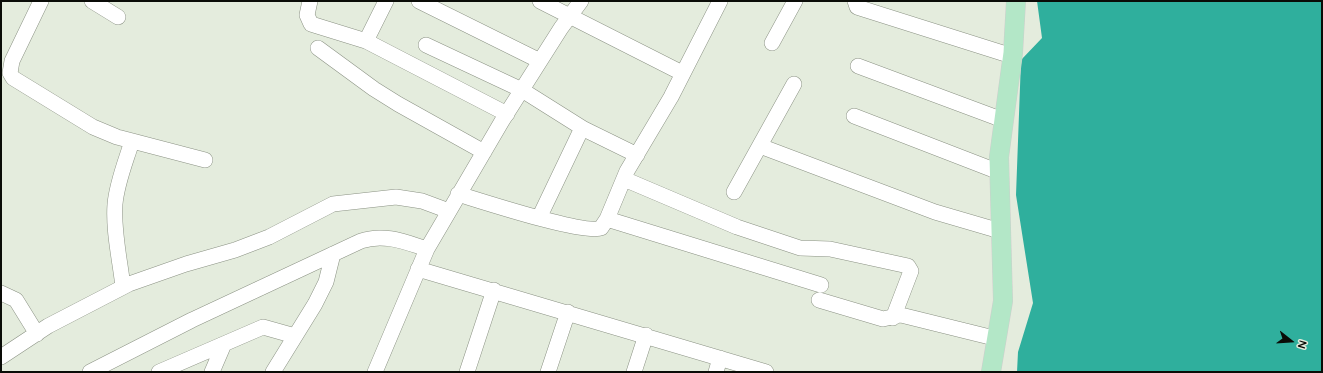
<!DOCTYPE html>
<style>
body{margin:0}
#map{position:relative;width:1323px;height:373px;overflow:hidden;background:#e4ecdd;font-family:Quicksand,sans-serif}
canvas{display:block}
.frame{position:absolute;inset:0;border:2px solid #0a0c07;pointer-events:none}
.north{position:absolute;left:1271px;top:321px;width:40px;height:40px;-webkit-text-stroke:3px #e4ecdd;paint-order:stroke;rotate:107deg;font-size:11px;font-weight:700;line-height:16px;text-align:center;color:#0a0c07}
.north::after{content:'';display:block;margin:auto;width:14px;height:18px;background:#0a0c07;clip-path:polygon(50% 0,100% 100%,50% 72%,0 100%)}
</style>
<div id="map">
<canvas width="1323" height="373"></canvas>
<div class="frame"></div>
<div class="north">N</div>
</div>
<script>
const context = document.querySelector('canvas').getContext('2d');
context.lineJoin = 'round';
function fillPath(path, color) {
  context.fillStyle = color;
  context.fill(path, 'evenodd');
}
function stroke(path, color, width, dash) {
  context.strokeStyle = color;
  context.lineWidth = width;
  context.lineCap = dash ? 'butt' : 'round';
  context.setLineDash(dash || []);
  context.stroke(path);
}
fillPath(new Path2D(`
 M1037 1H1322V372H1017L1018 352 1033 303 1016 195 1021 60 1042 38Z`), '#2faf9d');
const minor = new Path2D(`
 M41 1 12 61 10 73 13 78 93 127 117 137 205 160
 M92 1 118 17
 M310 1 307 15 311 24 366 41 507 114
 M419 1 540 61
 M540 1 682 73
 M855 1 857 7 1012 56
 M366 41 386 1
 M772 43 795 1
 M426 45 522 90 584 129 637 155
 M318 48 374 89 398 104 484 152
 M858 66 1003 120
 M854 116 999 172
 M760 146 935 212 1000 231
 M624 179 737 227 800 248 830 249 908 266 911 271 893 318
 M734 192 794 84
 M458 194C481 201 585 235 601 228L607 219 627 171 671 97 720 1
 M539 218 582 128
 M607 219 821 285
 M418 269 766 372
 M123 287C120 260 113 231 115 204 117 182 126 161 132 141
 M1 293 16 300 37 334
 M819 300 883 319 900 315 905 316 998 339
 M1 357 48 326 129 284 186 264 235 250 269 237 333 204 396 197 422 201 449 211
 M90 372 192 320 361 241C384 233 405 242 427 249
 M159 372 263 327 295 336
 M212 372 224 344
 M273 372 315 304 326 282 333 254
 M375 372 427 249 502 121 561 28 581 1
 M467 372 494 290
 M548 372 568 312
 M634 372 646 335
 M716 372 720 358`);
const major = new Path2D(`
 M991 372 1003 301 999 157 1013 53 1016 1`);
stroke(minor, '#8b9284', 16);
stroke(major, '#cececd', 20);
stroke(minor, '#fff', 15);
stroke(major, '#b3e7c7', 19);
</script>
